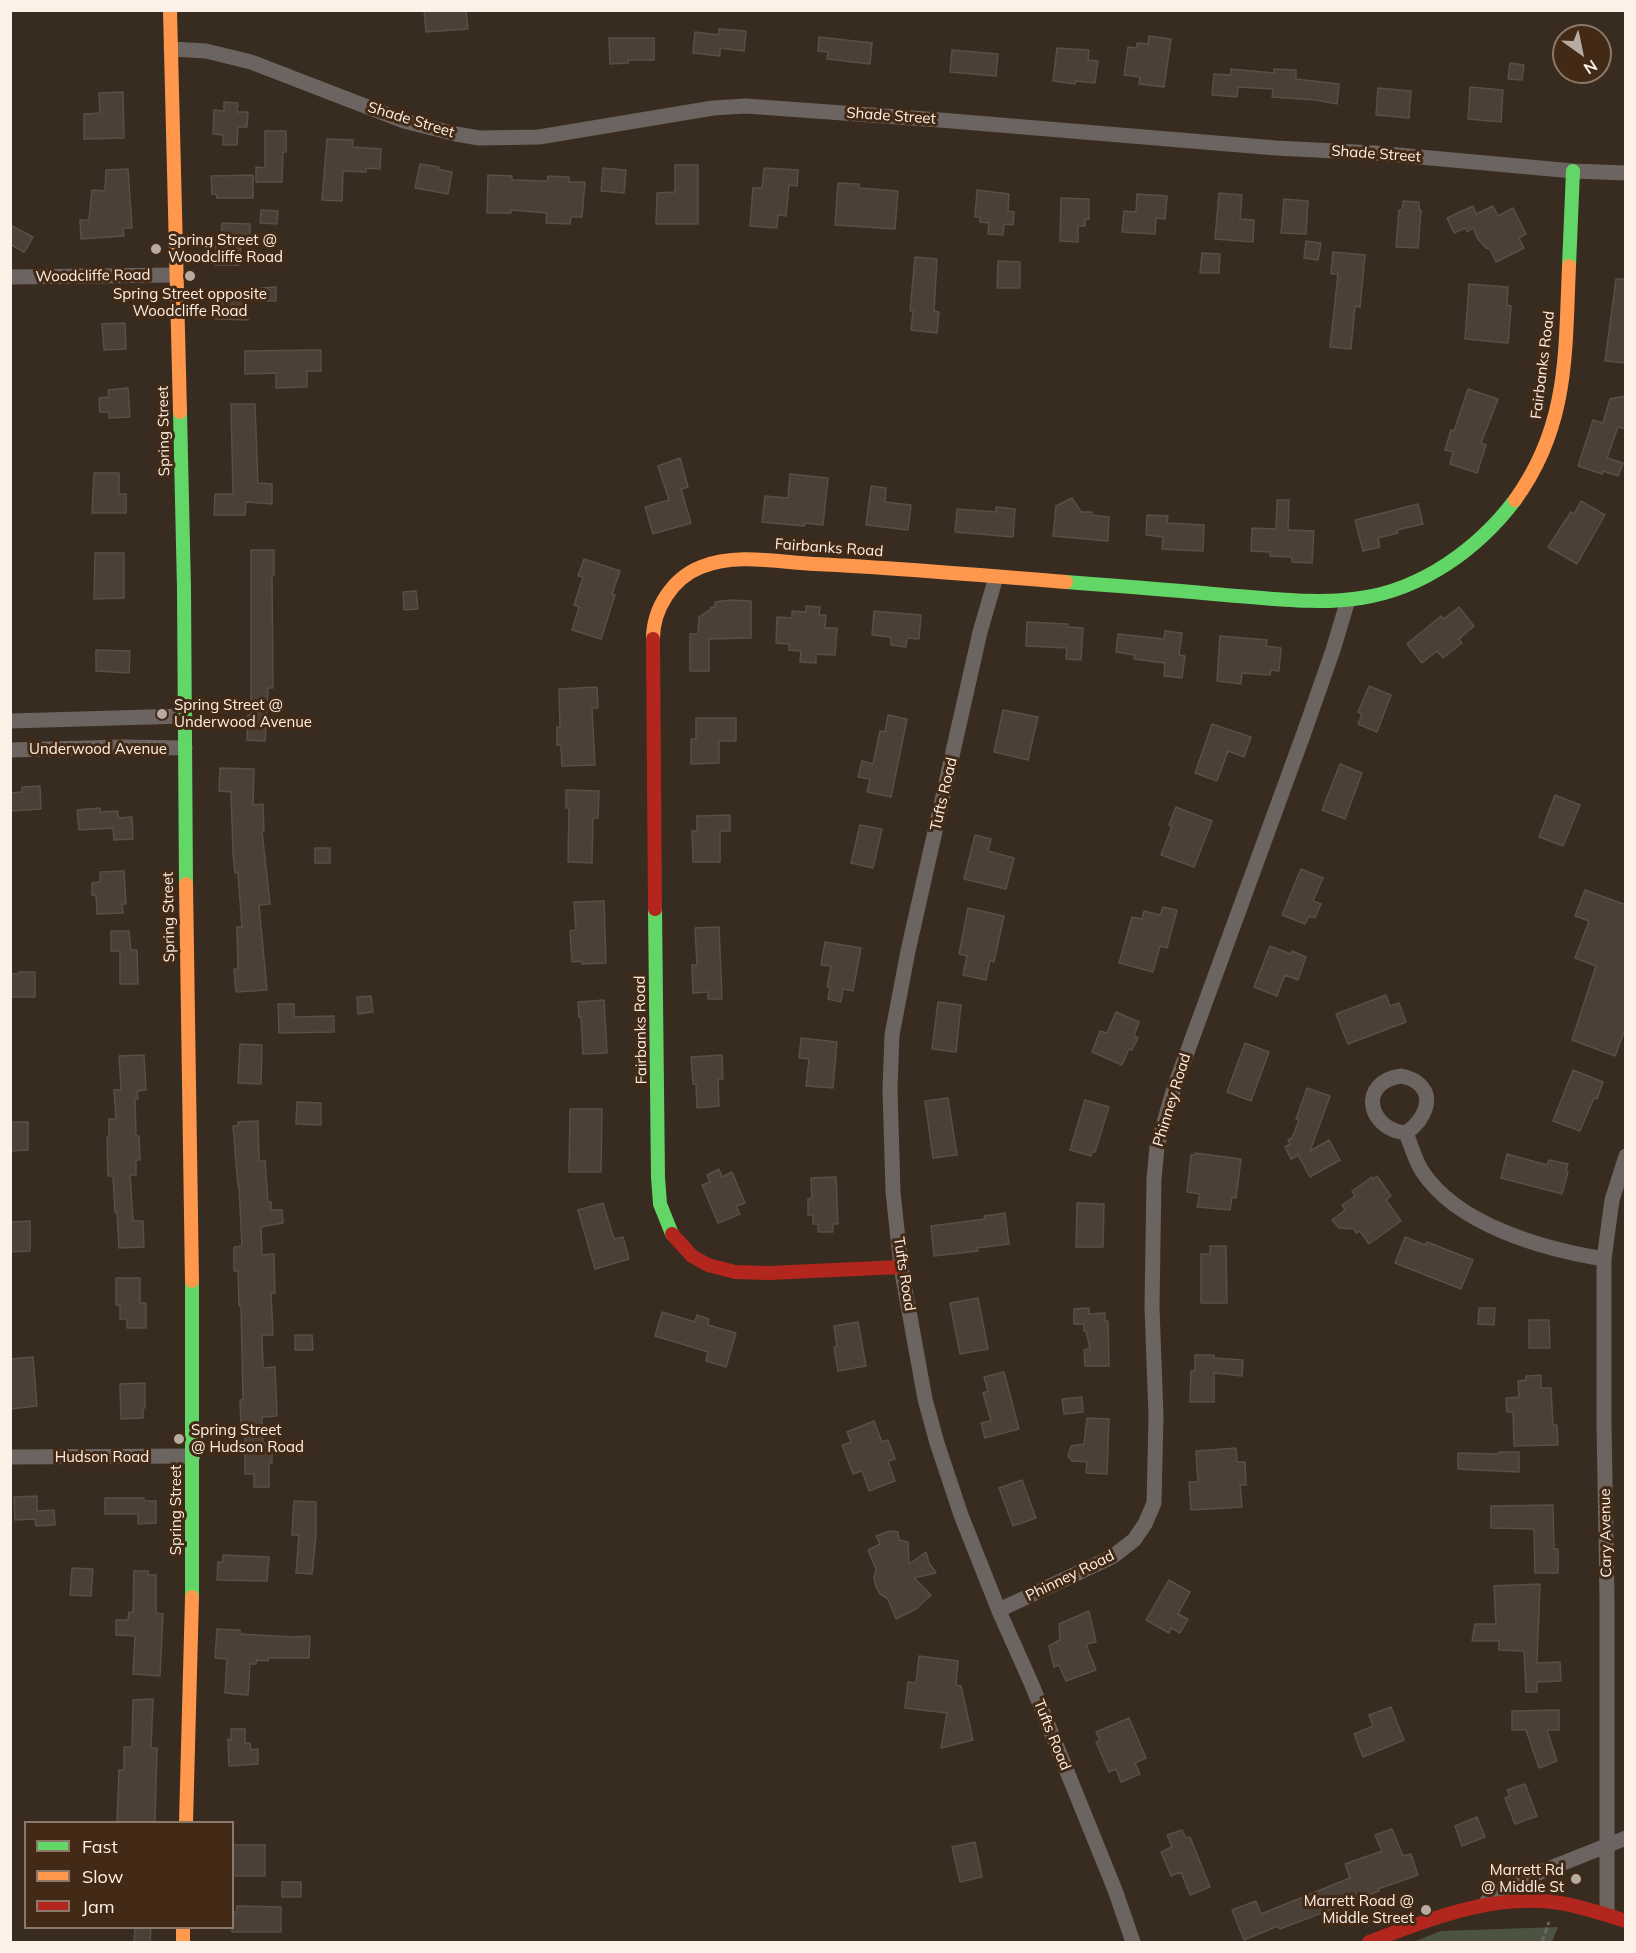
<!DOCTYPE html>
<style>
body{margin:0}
#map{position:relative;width:1636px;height:1953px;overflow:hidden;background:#382b20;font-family:Mulish,sans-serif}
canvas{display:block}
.frame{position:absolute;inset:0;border:12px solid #fdf0e6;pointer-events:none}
.legend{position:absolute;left:24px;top:1821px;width:210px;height:108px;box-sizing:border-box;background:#432a16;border:2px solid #8d7969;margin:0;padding:8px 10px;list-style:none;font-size:18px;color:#fdf0e6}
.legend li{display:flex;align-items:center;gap:12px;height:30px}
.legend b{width:30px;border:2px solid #8d7969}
.north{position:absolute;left:1552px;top:24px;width:60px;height:60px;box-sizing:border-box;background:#432a16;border:2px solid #8d7969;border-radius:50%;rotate:147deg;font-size:16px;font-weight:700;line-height:24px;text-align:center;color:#fdf0e6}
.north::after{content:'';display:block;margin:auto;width:21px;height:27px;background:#b8aba1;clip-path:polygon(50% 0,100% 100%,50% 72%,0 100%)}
</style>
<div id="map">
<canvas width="1636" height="1953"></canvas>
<div class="frame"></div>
<ul class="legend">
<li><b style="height:8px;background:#63d668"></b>Fast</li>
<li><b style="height:8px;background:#ff974d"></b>Slow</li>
<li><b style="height:8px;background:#b3261e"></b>Jam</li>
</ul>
<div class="north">N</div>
</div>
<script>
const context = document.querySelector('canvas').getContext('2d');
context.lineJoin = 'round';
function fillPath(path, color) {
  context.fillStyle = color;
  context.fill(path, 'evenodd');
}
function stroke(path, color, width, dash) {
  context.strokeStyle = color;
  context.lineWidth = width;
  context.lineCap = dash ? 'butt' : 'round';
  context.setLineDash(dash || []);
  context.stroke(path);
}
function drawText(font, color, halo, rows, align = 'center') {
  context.font = font + ' Mulish,sans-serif';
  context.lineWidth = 6;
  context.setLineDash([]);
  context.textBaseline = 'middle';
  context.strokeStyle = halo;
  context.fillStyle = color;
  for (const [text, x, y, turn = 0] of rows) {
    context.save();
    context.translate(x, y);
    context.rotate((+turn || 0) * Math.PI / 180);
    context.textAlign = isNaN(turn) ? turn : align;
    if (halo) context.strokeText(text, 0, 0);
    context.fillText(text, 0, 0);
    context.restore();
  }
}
fillPath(new Path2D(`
 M1558 1927 1552 1942H1413L1441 1931Z`), '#4c5441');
const building = new Path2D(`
 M424 10H466L468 29 426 32Z
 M719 29 746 31 744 51 720 48V56L693 53 695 32 719 35Z
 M1149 36 1171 39 1164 87 1139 84 1140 77 1124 75 1128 47 1137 48V43L1148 44Z
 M819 37 872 43 870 64 827 59 828 52 818 51Z
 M609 38H654V60H628V63L610 64Z
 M1057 48 1089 50 1088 60 1098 61 1095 83 1076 81 1075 84 1053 81Z
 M952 50 998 54 996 76 950 72Z
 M1510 63 1524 65 1522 80 1508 79Z
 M1231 69 1274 73V69L1296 70V79L1339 84 1337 104 1316 100 1272 97 1273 89 1238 87 1237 97 1212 95 1214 74 1231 75Z
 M1470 87 1503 90 1501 122 1468 119Z
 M1378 88 1411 91 1409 118 1376 115Z
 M123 92 124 138 84 139V114L100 113 99 93Z
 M224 102 238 103 237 112H248L247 127H238L237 145H223V135L213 134 214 110 224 111Z
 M265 131H286V152H283L282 182H256V167L265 168Z
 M327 139 353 140 352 147 381 149 380 169 366 168V172L343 171 342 201 322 200Z
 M420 164 439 167 438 169 452 172 448 194 415 188Z
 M675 165H698V224H656L657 193 675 192Z
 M603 168 626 170 624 193 601 191Z
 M764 168 798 170 797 186 789 185 786 216 778 215 777 228 750 226 753 188H762Z
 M128 169 132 228H123L124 236 81 239 80 220H89L92 190 105 191 106 170Z
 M253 175V198H217L216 194H212L211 176Z
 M488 175 512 176V180L547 181 548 176 569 177V182H585L582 217H571L570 224 546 223 547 213 511 210V213H487Z
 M838 183 859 184V188L898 191 895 229 835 225Z
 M977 190 1009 194 1008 211 1014 212 1013 225 1004 224 1003 235 988 234 989 223 980 222V217H975Z
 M1219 193 1242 195 1240 219 1254 220 1253 242 1215 239Z
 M1137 194 1167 196 1165 219 1156 218 1155 234 1122 232 1124 211 1136 212Z
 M1061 198 1089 199V219H1085V226H1078V242L1060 241Z
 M1284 199 1308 201 1306 234 1281 233Z
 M1403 201 1419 202V210H1421L1418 248 1396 247 1399 210H1402Z
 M1473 206 1476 214 1493 206 1498 216 1513 208 1526 234 1519 238 1524 248 1496 262 1490 249 1486 248 1478 239 1473 228 1467 232 1465 228 1454 233 1447 218Z
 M261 210 278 211 277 224 260 223Z
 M222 223 250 224V238L241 237 240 265H215L216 238H221Z
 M10 225 33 237 24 252 10 244Z
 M1306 241 1321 243 1318 260 1304 258Z
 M1333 252 1365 255 1360 307 1355 306 1351 349 1330 347 1338 274H1331Z
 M1202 253 1220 254 1219 273H1200Z
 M915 257 937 259 934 311 939 312 937 333 911 330 913 311H910Z
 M998 261 1020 262V288H997Z
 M1616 279H1626V363L1605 361Z
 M1469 284 1508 287 1507 305 1511 306 1508 343 1465 339Z
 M276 287V301H261V288Z
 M215 298H248V320L215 319Z
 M125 323 126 349 104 350 102 324Z
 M321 350V371H307V387L276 388V373L245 374V351Z
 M128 388 130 417 109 418V412H100L99 398 109 397 108 390Z
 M1468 389 1498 399 1481 443 1486 445 1477 473 1450 464 1453 452 1445 450 1451 430 1454 431Z
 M1626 396V429L1618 427 1607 458 1623 463 1618 476 1603 471 1602 474 1578 466 1593 420 1603 423 1610 399Z
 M231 404H255L258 483 272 484V504L246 502 245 515H214L215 494H233Z
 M680 458 688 487 681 489 691 523 653 534 645 507 669 500 658 466Z
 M94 473H119V494H126V513H92Z
 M790 474 828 478 823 525 805 523 804 526 762 522 765 496 788 498Z
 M871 486 886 488 885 502 911 505 908 530 866 525Z
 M1072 498 1081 512H1092V515L1109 517 1108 541 1053 536 1056 506Z
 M1277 500H1289L1288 530 1314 531 1312 563 1292 562V557L1270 556V552L1251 551 1252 528 1276 529Z
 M1581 501 1605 515 1577 564 1548 547 1571 512 1574 514Z
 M1418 504 1423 524 1397 530 1398 533 1378 538 1380 547 1363 551 1355 520Z
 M996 507 1015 509 1013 537 955 532 957 509 996 512Z
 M1147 515 1168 516 1167 523 1204 525 1203 551 1162 549 1163 537 1146 535Z
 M251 550H274V575H272L273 688H268L265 741 247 740 248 715H251Z
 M95 553H124V598L94 599Z
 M584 559 620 571 612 594 615 595 601 639 572 630 579 607 574 605 583 577 578 576Z
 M416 591 418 609 404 610 403 592Z
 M730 600 751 601V638L709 639V671H690V634H698L699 617 711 609V607H715V602Z
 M806 606 820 607 819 615H826L825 628H837L835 655 816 654V663L800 662 801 651 789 650V644L776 643 777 617 792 618V611L806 612Z
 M1459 607 1474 626 1459 639 1462 643 1443 658 1437 651 1422 663 1407 644 1441 616 1444 619Z
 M874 611 921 615 919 639 907 638 906 647 891 645V637L872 635Z
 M1027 622 1068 624V627L1083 628 1081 660 1066 659 1067 648 1026 646Z
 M1165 631 1182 633 1179 655 1185 656 1182 678 1164 676 1165 663 1134 659 1135 655 1116 652 1118 634 1164 639Z
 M1220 636 1267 640 1266 646 1281 648 1279 671 1271 670 1270 675 1242 673 1241 684 1217 681Z
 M96 650 130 651 129 673 96 671Z
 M1369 686 1391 695 1377 732 1358 724 1362 714 1358 712Z
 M597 687 598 708H592L595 765 562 766 561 745H557V727H560L559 689Z
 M1003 710 1038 717 1028 760 994 752Z
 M888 715 907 719 891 797 867 792 870 779 858 777 862 761 873 764 880 731 885 732Z
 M696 718H736V741H719V763L691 764V739H696Z
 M1212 724 1251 737 1244 757 1228 751 1217 781 1195 773Z
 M1340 764 1362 773 1345 819 1322 810Z
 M220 768 254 769 253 805 263 804 264 831H262L270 904 259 905 267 990 236 992 234 969H238L237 927H242L238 873H235L233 853 231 792 219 791Z
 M40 786 41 809 10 811V793L22 792V787Z
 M566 790 599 791 598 818H593L592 863 568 862 569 808H566Z
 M1555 795 1580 805 1563 846 1539 837Z
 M1176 807 1212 821 1194 867 1161 855 1172 826 1169 825Z
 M100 808V812L118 811V818L132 817 133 839 114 840 113 828 79 830 77 810Z
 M730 815V831H720V862H693L692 831H697V816Z
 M860 825 882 829 873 868 851 863Z
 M975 835 991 839 988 851 1014 858 1006 889 964 879Z
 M315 848H330V863H315Z
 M1301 869 1323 878 1313 901 1321 904 1315 918 1309 916 1305 924 1282 915Z
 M124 871 126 904H122L123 913 97 914 96 896 92 895V883L100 882V872Z
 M1585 890 1626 905V1027L1615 1056 1572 1040 1596 966 1575 958 1589 921 1575 916Z
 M604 901 606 963 582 964V961L572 962 570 931 576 930 574 902Z
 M1163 907 1177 910 1167 948 1160 946 1153 972 1119 963 1132 917 1142 919 1144 911 1160 915Z
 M968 908 1004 916 994 962 990 960 986 980 963 975 967 956 959 954Z
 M719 927 722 999H708V992L693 993 692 965H697L695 928Z
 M111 931H129L131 950H137L138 984H120V951H111Z
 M825 942 861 948 853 991 843 989 841 1002 828 999 830 987H827L831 966 821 965Z
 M1270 946 1291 954 1292 951 1306 957 1298 980 1285 975 1277 996 1254 987Z
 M19 972H35V997H10V974H19Z
 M1386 995 1390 1006 1399 1003 1406 1022 1348 1044 1336 1014Z
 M371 996 373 1012 358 1014 357 997Z
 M604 1000 607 1053 583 1054 581 1017H579L578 1002Z
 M938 1002 961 1005 956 1052 932 1049Z
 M278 1004H294V1017L334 1016V1032L279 1033Z
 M1116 1012 1139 1022 1134 1036 1138 1038 1132 1050 1129 1049 1122 1065 1092 1052 1100 1031 1107 1033Z
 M801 1038 837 1042 833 1088 806 1086 809 1059 799 1058Z
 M1245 1043 1269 1052 1251 1101 1227 1092Z
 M240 1044 262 1045 261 1084 238 1083Z
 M144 1055 146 1090 137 1091 138 1099H135L136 1136H139L140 1160H136V1175H130L133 1221H143L144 1247 119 1248 117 1212H115L113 1176H108L107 1137H109V1119H116L114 1090H121L119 1056Z
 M722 1055 723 1079H718L719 1106 697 1108 696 1084H693L691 1057Z
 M1573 1070 1603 1082 1597 1099 1594 1098 1580 1131 1553 1121Z
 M1307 1088 1330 1096 1310 1151 1329 1140 1340 1160 1310 1177 1298 1155 1291 1159 1285 1147 1290 1144 1288 1140 1292 1138 1299 1120 1296 1119Z
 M948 1098 957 1155 933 1158 925 1101Z
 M1085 1100 1109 1107 1095 1152H1092L1091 1156 1070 1150Z
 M297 1102 321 1103V1125L296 1124Z
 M570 1109H602L601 1172H569Z
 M258 1121 259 1161H265L268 1202H271V1210H282L283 1223 261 1227 262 1255 274 1254 275 1293H271L273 1335H262L263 1368 275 1367 277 1416 262 1417 263 1443H267V1448H272V1463H269V1487H254V1474H245V1428L241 1429 240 1400H243L241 1306H239L238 1271H234V1247L242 1246 239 1185 238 1186 233 1126H238V1122Z
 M10 1122H28V1150L10 1151Z
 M1195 1153 1241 1159 1236 1198 1232 1197 1230 1210 1197 1207 1200 1194 1187 1192 1191 1155H1195Z
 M1507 1154 1547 1165 1549 1160 1568 1164 1566 1171 1568 1172 1562 1194 1501 1178Z
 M719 1169 722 1177 732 1172 745 1203 736 1206 740 1214 718 1223 702 1185 710 1182 707 1175Z
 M1377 1176 1391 1196 1386 1200 1401 1221 1369 1244 1360 1231 1356 1233 1354 1229 1339 1228 1332 1220 1345 1210 1342 1205 1355 1196 1352 1191 1372 1177 1373 1179Z
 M836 1177 838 1224H833V1232H818V1224H813V1215H808V1199L812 1198 811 1178Z
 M603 1203 614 1239 623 1237 629 1259 595 1269 578 1210Z
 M1077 1203 1104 1204 1103 1247H1076Z
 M1005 1213 1009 1244 977 1248 978 1251 934 1256 931 1226 985 1219 984 1216Z
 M30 1221V1251L10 1252V1222Z
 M1405 1237 1425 1245 1427 1242 1473 1260 1461 1289 1395 1263Z
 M1210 1246H1226L1227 1303H1201V1254H1210Z
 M116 1278H140V1303H146V1328H127V1319H120V1305H116Z
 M978 1298 988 1349 960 1354 950 1303Z
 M1089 1308V1314L1105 1313V1321H1108L1109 1366H1085L1084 1350 1090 1348 1086 1331H1084V1324H1074V1309Z
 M1479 1308H1495L1494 1325 1478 1324Z
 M662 1312 695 1322 697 1315 709 1319 708 1325 736 1333 726 1367 706 1361 708 1352 655 1336Z
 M1529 1320H1549L1550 1348H1529Z
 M858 1322 866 1366 838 1371 834 1347H837L834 1326Z
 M295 1335H312L313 1350H295Z
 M1195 1355H1214V1358L1243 1360 1242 1376 1214 1373V1402H1190L1191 1371H1195Z
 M33 1357 37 1406 10 1409V1359Z
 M1004 1372 1019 1429 985 1438 981 1423 991 1421 983 1393 988 1391 984 1377Z
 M1541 1375V1388H1551L1553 1425H1557L1558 1445 1514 1446 1513 1412H1507L1506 1398 1519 1397 1518 1381 1526 1380V1376Z
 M145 1383V1408H143V1418L121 1419 120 1384Z
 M1082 1397 1083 1412 1064 1414 1062 1399Z
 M1087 1418 1109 1419 1107 1474 1086 1473 1087 1462 1072 1461 1068 1456 1071 1446 1084 1444Z
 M874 1421 882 1442 888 1440 895 1459 888 1461 895 1481 869 1491 862 1471 853 1474 842 1445 851 1442 847 1432Z
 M1236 1448 1237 1462H1245L1246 1485H1240L1242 1507 1191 1510 1189 1482H1198L1196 1451Z
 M1499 1452H1519V1472L1458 1469V1453L1499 1454Z
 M1022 1480 1036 1518 1013 1526 999 1488Z
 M37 1496V1511L54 1510 55 1525 36 1526 35 1519 15 1520 14 1497Z
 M105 1498H144V1501H156V1523L138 1524V1514H105Z
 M294 1501 316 1502V1536L312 1574 296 1573 299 1535H292Z
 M1553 1505 1554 1549H1558V1573H1535L1534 1529 1491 1528V1506Z
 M890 1531 898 1532 899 1540 908 1542 909 1564 926 1552 929 1563 936 1573 914 1578 931 1595 916 1609 896 1619 888 1599 880 1594 876 1587 874 1578 876 1569 868 1550 880 1544 876 1536Z
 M223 1555 269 1557 267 1581 217 1580 218 1562H223Z
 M72 1568 93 1569 91 1596 70 1595Z
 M134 1571H148V1575H156V1613L163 1614 160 1676 133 1674 135 1636 116 1635V1620H128L129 1612 133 1613Z
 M1169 1580 1190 1592 1178 1614 1188 1619 1180 1633 1171 1628 1169 1633 1146 1620Z
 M1540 1584 1537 1663 1560 1662 1561 1681 1537 1682V1692H1526L1524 1651 1499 1650V1641H1472L1475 1624H1496L1494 1586Z
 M1089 1611 1096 1642 1086 1644 1096 1670 1066 1681 1059 1665 1054 1667 1049 1646 1060 1640 1059 1624Z
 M217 1629 240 1630V1634L293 1637 310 1636 309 1658H268V1661L257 1660 256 1664H250L248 1695 225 1693 227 1659 215 1658Z
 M919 1656 958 1661 956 1685 961 1686 973 1740 941 1748 947 1713 905 1708 908 1682 916 1683Z
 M153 1699 151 1748H157L155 1822H117L119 1770H124V1747H132L133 1700Z
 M1391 1707 1404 1740 1363 1757 1354 1734 1373 1726 1369 1715Z
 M1559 1710V1730H1547L1557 1761 1539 1768 1526 1730H1512V1711Z
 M1129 1718 1146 1758 1135 1763 1140 1774 1121 1782 1116 1769 1109 1772 1096 1742 1100 1741 1096 1732Z
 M231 1729H245V1743H250L251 1750 258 1749V1764L229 1766 228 1739 231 1740Z
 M1525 1784 1537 1816 1515 1824 1505 1798 1510 1796 1507 1790Z
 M1477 1817 1485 1837 1462 1846 1455 1826Z
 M1392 1829 1403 1856 1411 1854 1418 1875 1378 1889 1379 1891 1280 1929 1278 1926 1244 1940 1232 1910 1256 1901 1261 1914 1350 1878 1345 1864 1382 1851 1375 1835Z
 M1182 1830 1186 1838 1190 1837 1210 1887 1190 1895 1181 1872 1171 1876 1161 1852 1172 1847 1167 1835Z
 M975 1842 982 1877 960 1882 952 1847Z
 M232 1845H265V1876H232Z
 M282 1882H301V1897H282Z
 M237 1906 281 1907V1932H232V1912H237Z
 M135 1928H151L150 1942H134Z`);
fillPath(building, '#4b4037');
stroke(building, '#5a4e45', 1.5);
stroke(new Path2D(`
 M1542 1942 1549 1922`), '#6d6560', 3, [6, 3]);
stroke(new Path2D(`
 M171 49 206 51 251 62 404 121 456 134 479 138 539 137 713 108 746 106 940 120 1276 148 1376 153 1573 171 1626 173
 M10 277 176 275
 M996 577 980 632 908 951 892 1035 890 1089 893 1192 901 1267 925 1399 937 1443 961 1515 999 1611 1032 1685 1115 1890 1133 1942
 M10 721 185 716
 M10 750 123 747 185 748
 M1401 1076C1405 1077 1411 1078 1415 1081 1438 1096 1423 1121 1406 1133 1367 1129 1358 1082 1401 1076Z
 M1406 1133C1411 1145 1415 1160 1422 1171 1457 1225 1543 1249 1604 1259
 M10 1457 193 1456
 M999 1610 1112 1557 1134 1540 1145 1524 1154 1503 1156 1416 1152 1307 1154 1179 1157 1147 1174 1088 1305 730 1333 650 1348 600
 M1487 1901 1533 1875 1626 1838
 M1607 1913V1599L1604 1424V1259L1612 1200 1626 1156`), '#6c6460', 15);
stroke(new Path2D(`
 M1569 266 1573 171
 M180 412 184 589 186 884
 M1066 582C1119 586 1172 590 1225 595 1269 598 1317 605 1361 598 1422 589 1478 549 1515 500
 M655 909 658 1177 660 1204 672 1234
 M192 1281V1597`), '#63d668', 14);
stroke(new Path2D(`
 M170 10 180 412
 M1515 500C1569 425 1565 354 1569 266
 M653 639C653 608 673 578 701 567 736 553 778 562 815 564 899 568 982 575 1066 582
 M186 884 192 1281
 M186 1822 192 1597
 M183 1928V1942`), '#ff974d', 14);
stroke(new Path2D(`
 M653 639 655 909
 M672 1234 692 1256 708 1265 735 1272 769 1273 901 1267
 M1369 1942C1429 1919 1494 1893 1560 1903 1583 1907 1604 1914 1626 1921`), '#b3261e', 14);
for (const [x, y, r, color] of [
 [156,249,6,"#b8aba1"],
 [190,276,6,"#b8aba1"],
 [162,714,6,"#b8aba1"],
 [179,1439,6,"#b8aba1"],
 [1576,1879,6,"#b8aba1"],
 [1426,1910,6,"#b8aba1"]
]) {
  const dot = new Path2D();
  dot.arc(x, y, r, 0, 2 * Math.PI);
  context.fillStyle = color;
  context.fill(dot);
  stroke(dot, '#432a16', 2);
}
drawText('15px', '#fdf0e6', '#432a16', [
 ["Shade Street",891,116,4],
 ["Shade Street",411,120,17],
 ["Shade Street",1376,154,4],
 ["Woodcliffe Road",93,276,-1],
 ["Fairbanks Road",1543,365,-83],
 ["Spring Street",164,431,-91],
 ["Fairbanks Road",829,548,4],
 ["Underwood Avenue",98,749],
 ["Tufts Road",944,794,-77],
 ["Spring Street",169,917,-91],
 ["Fairbanks Road",641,1030,-91],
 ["Phinney Road",1172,1100,-73],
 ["Tufts Road",904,1274,81],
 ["Hudson Road",102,1457],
 ["Spring Street",176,1510,-90],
 ["Cary Avenue",1606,1533,-91],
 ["Phinney Road",1070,1576,-26],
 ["Tufts Road",1052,1735,68]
]);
drawText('15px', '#fdf0e6', '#432a16', [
 ["Spring Street @",168,240],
 ["Woodcliffe Road",168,257],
 ["Spring Street opposite",190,294,"center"],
 ["Woodcliffe Road",190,311,"center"],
 ["Spring Street @",174,705],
 ["Underwood Avenue",174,722],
 ["Spring Street",191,1430],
 ["@ Hudson Road",191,1447],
 ["Marrett Rd",1564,1870,"right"],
 ["@ Middle St",1564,1887,"right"],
 ["Marrett Road @",1414,1901,"right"],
 ["Middle Street",1414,1918,"right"]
], 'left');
</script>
